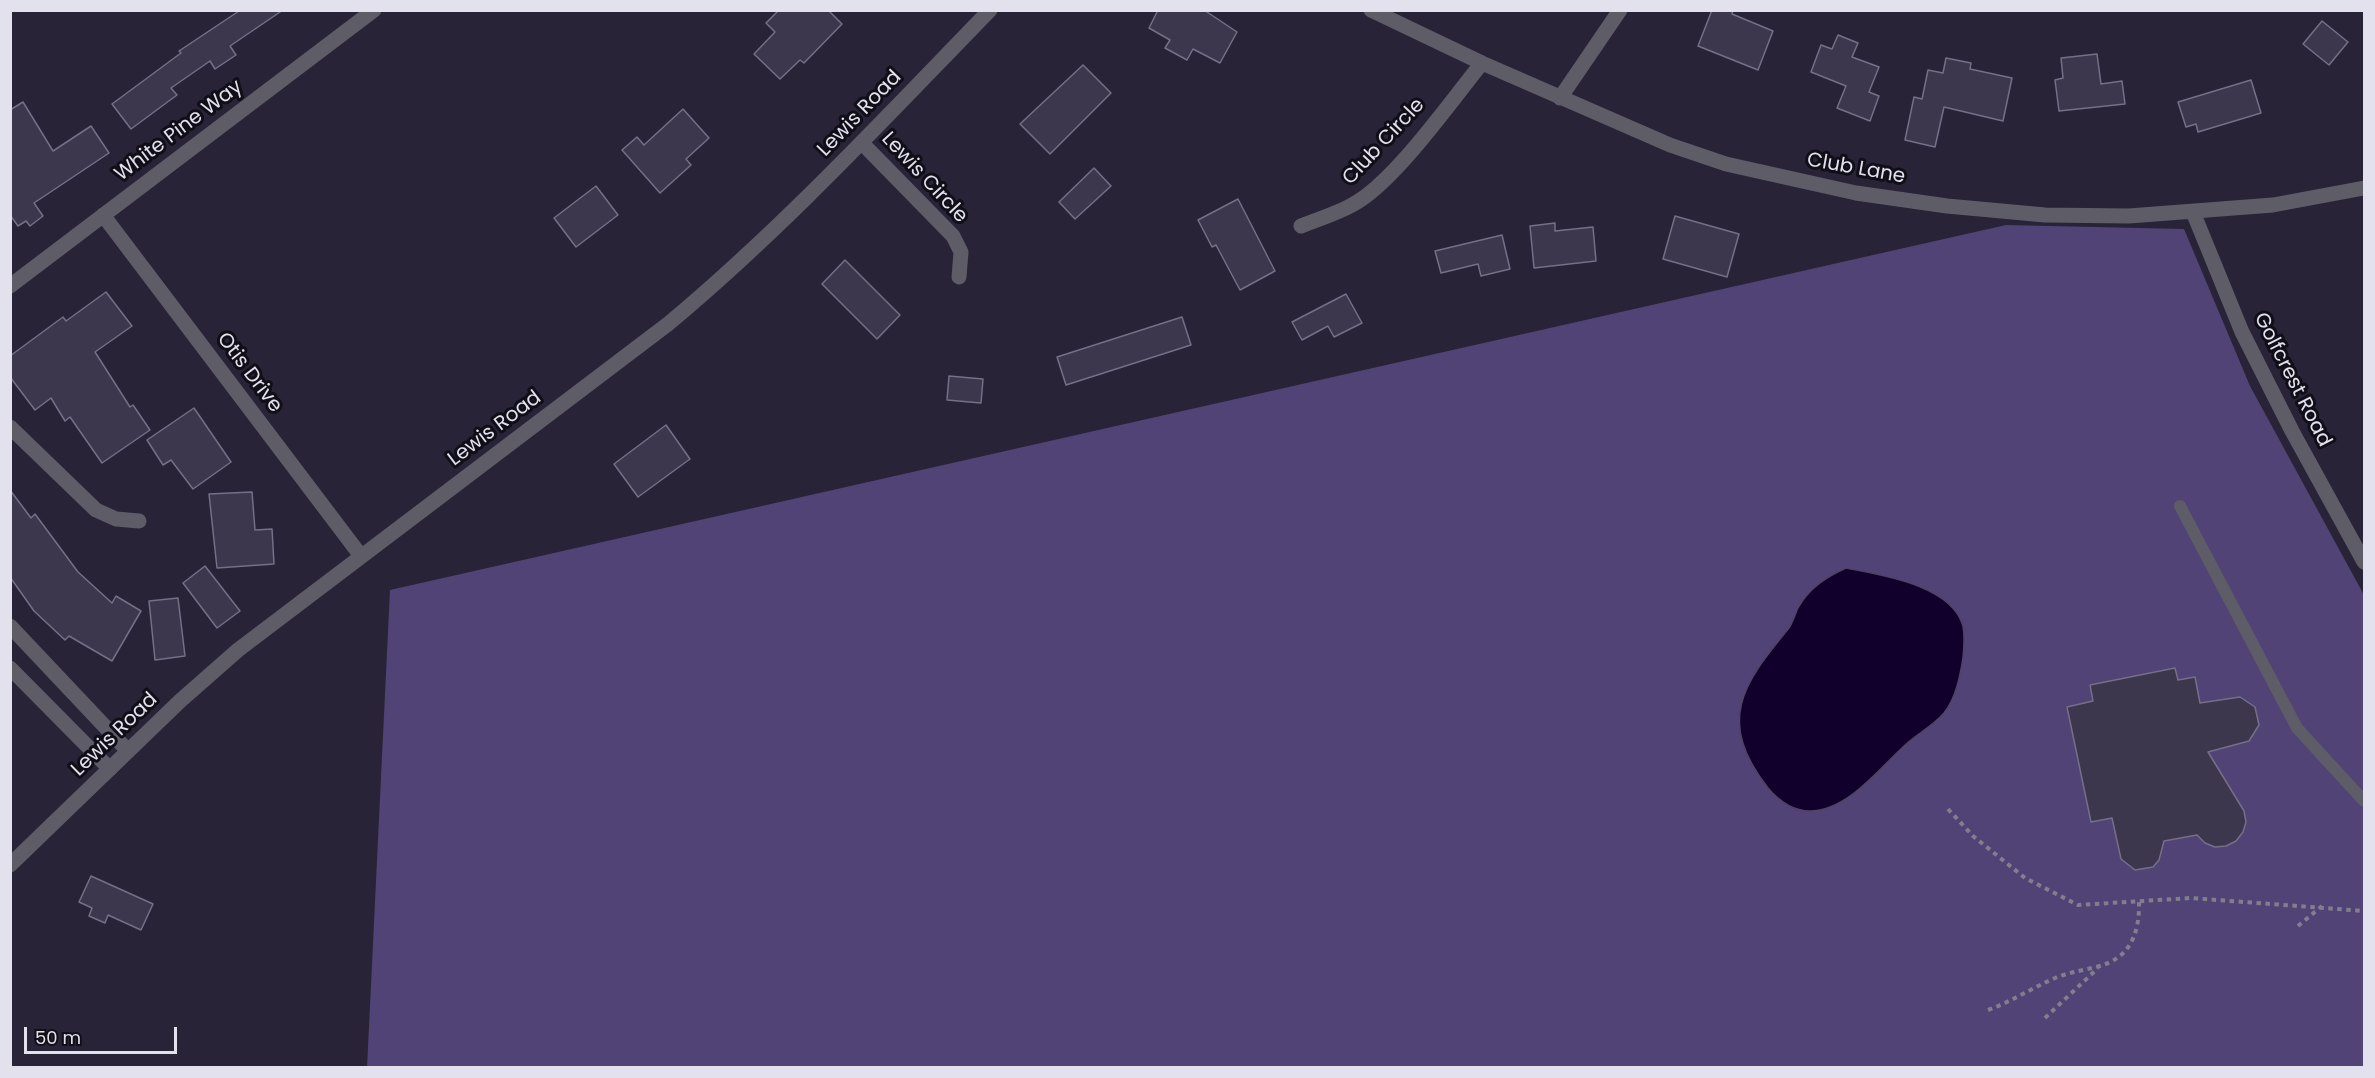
<!DOCTYPE html>
<style>
body{margin:0}
#map{position:relative;width:2375px;height:1078px;overflow:hidden;background:#282337;font-family:Poppins,sans-serif}
canvas{display:block}
.frame{position:absolute;inset:0;border:12px solid #e4e1ef;pointer-events:none}
.scale{position:absolute;left:24px;top:1027px;width:153px;height:27px;box-sizing:border-box;border:3px solid #e4e1ef;border-top:0;padding-left:8px;font-size:18px;line-height:21px;white-space:nowrap;color:#e4e1ef;-webkit-text-stroke:4px #100e17;paint-order:stroke}
</style>
<div id="map">
<canvas width="2375" height="1078"></canvas>
<div class="frame"></div>
<div class="scale">50 m</div>
</div>
<script>
const context = document.querySelector('canvas').getContext('2d');
context.lineJoin = 'round';
function fillPath(path, color) {
  context.fillStyle = color;
  context.fill(path, 'evenodd');
}
function stroke(path, color, width, dash) {
  context.strokeStyle = color;
  context.lineWidth = width;
  context.lineCap = dash ? 'butt' : 'round';
  context.setLineDash(dash || []);
  context.stroke(path);
}
function drawText(font, color, halo, rows, align = 'center') {
  context.font = font + ' Poppins,sans-serif';
  context.lineWidth = 6;
  context.setLineDash([]);
  context.textBaseline = 'middle';
  context.strokeStyle = halo;
  context.fillStyle = color;
  for (const [text, x, y, turn = 0] of rows) {
    context.save();
    context.translate(x, y);
    context.rotate((+turn || 0) * Math.PI / 180);
    context.textAlign = isNaN(turn) ? turn : align;
    if (halo) context.strokeText(text, 0, 0);
    context.fillText(text, 0, 0);
    context.restore();
  }
}
fillPath(new Path2D(`
 M2006 225 2184 229 2250 386 2364 595V1067L367 1068 390 590Z`), '#514376');
const water = new Path2D(`
 M1846 568C1881 575 1952 585 1963 626 1965 636 1964 648 1963 658 1960 676 1956 698 1944 713 1932 727 1915 735 1902 748 1878 770 1847 811 1810 811 1792 811 1779 801 1768 788 1716 721 1742 685 1789 628 1793 622 1795 614 1798 608 1809 588 1826 577 1846 568Z`);
fillPath(water, '#11002b');
stroke(water, '#504466', 1.5);
const building = new Path2D(`
 M283 10 230 46 236 55 215 69 210 61 171 88 177 95 131 129 112 104 181 53 179 51 239 11Z
 M779 10H828L842 24 804 63 800 60 780 79 754 54 775 32 766 23Z
 M1158 10H1204L1237 32 1220 63 1193 49 1187 60 1165 48 1170 40 1149 28Z
 M1712 10H1733L1732 14 1773 31 1758 70 1698 46Z
 M2322 21 2348 42 2329 65 2303 44Z
 M1838 35 1858 43 1852 57 1879 67 1869 92 1879 96 1870 121 1837 108 1846 86 1811 72 1821 45 1832 49Z
 M2097 54 2101 84 2122 81 2125 104 2059 111 2055 80 2063 78 2061 58Z
 M1946 58 1971 63 1970 69 2012 78 2003 121 1944 107 1935 147 1905 140 1914 97 1922 99 1928 70 1943 73Z
 M1083 65 1111 93 1050 154 1020 124Z
 M2251 80 2261 113 2198 132 2196 124 2186 127 2178 102Z
 M23 102 53 151 91 126 109 153 34 203 43 216 30 226 26 221 18 226 10 215V110Z
 M683 109 709 138 686 159 691 165 660 193 622 150 637 137 644 145Z
 M1094 168 1111 186 1075 219 1059 202Z
 M596 186 618 215 576 247 554 218Z
 M1238 199 1275 271 1240 290 1216 245 1212 247 1198 220Z
 M1675 216 1739 234 1727 277 1663 259Z
 M1555 223V231L1593 227 1596 261 1534 268 1530 226Z
 M1502 235 1510 269 1481 276 1478 264 1441 273 1435 251Z
 M845 260 900 315 877 339 822 284Z
 M106 292 132 326 95 352 130 407 133 405 150 430 102 463 70 417 65 421 51 398 35 410 10 377V356L63 317 66 321Z
 M1346 294 1362 323 1334 337 1328 326 1302 340 1292 322Z
 M1182 317 1191 345 1066 385 1057 357Z
 M949 376 983 379 981 403 947 400Z
 M194 408 231 462 193 489 171 460 163 465 147 440Z
 M666 425 690 459 638 497 614 464Z
 M10 490 31 518 35 514 78 572 112 603 116 596 141 611 112 661 69 636 65 640 34 611 10 577Z
 M252 492 255 530 272 529 274 564 217 568 209 494Z
 M205 566 240 611 217 628 183 583Z
 M178 598 185 656 155 660 149 601Z
 M2175 668 2178 680 2195 677 2200 703 2240 697 2255 707 2259 725 2249 741 2208 752 2244 811 2246 822 2243 832 2236 841 2226 846 2215 847 2205 843 2197 835 2164 841 2159 860 2153 867 2135 870 2121 859 2112 818 2091 822 2067 707 2093 701 2090 685Z
 M91 876 153 904 141 930 108 915 105 923 89 916 92 908 79 902Z`);
fillPath(building, '#3c374d');
stroke(building, '#756f88', 1.5);
stroke(new Path2D(`
 M1948 809 1973 836 2025 878 2078 905 2191 898 2364 911
 M2298 926 2322 906
 M1988 1010C2013 1001 2035 986 2060 976 2072 972 2084 970 2096 967 2131 959 2140 932 2139 900
 M2045 1018 2098 968`), '#827e8f', 4, [4.5, 4.5]);
stroke(new Path2D(`
 M2180 506 2297 728 2364 801`), '#5e5c67', 12);
stroke(new Path2D(`
 M1371 10 1482 63 1670 145 1726 164 1856 193 1947 206 2045 215 2129 216 2273 205 2364 188
 M1560 98 1620 10
 M862 143 953 236 961 252 959 277
 M2193 212 2242 332 2292 431 2364 562
 M103 215 361 556
 M1301 226C1318 219 1336 214 1352 205 1393 184 1451 101 1482 63
 M10 286 374 10
 M10 427 96 510 116 519 139 521
 M10 626 128 751
 M10 668 110 769`), '#5e5c67', 15);
stroke(new Path2D(`
 M10 865 180 701 238 650 668 324C783 228 885 118 990 10`), '#5e5c67', 15);
drawText('20px', '#e4e1ef', '#100e17', [
 ["Lewis Road",860,114,-46],
 ["White Pine Way",179,131,-37],
 ["Club Circle",1384,142,-47],
 ["Club Lane",1856,169,10],
 ["Lewis Circle",924,178,47],
 ["Otis Drive",249,373,53],
 ["Golfcrest Road",2292,380,63],
 ["Lewis Road",495,429,-37],
 ["Lewis Road",115,735,-44]
]);
</script>
